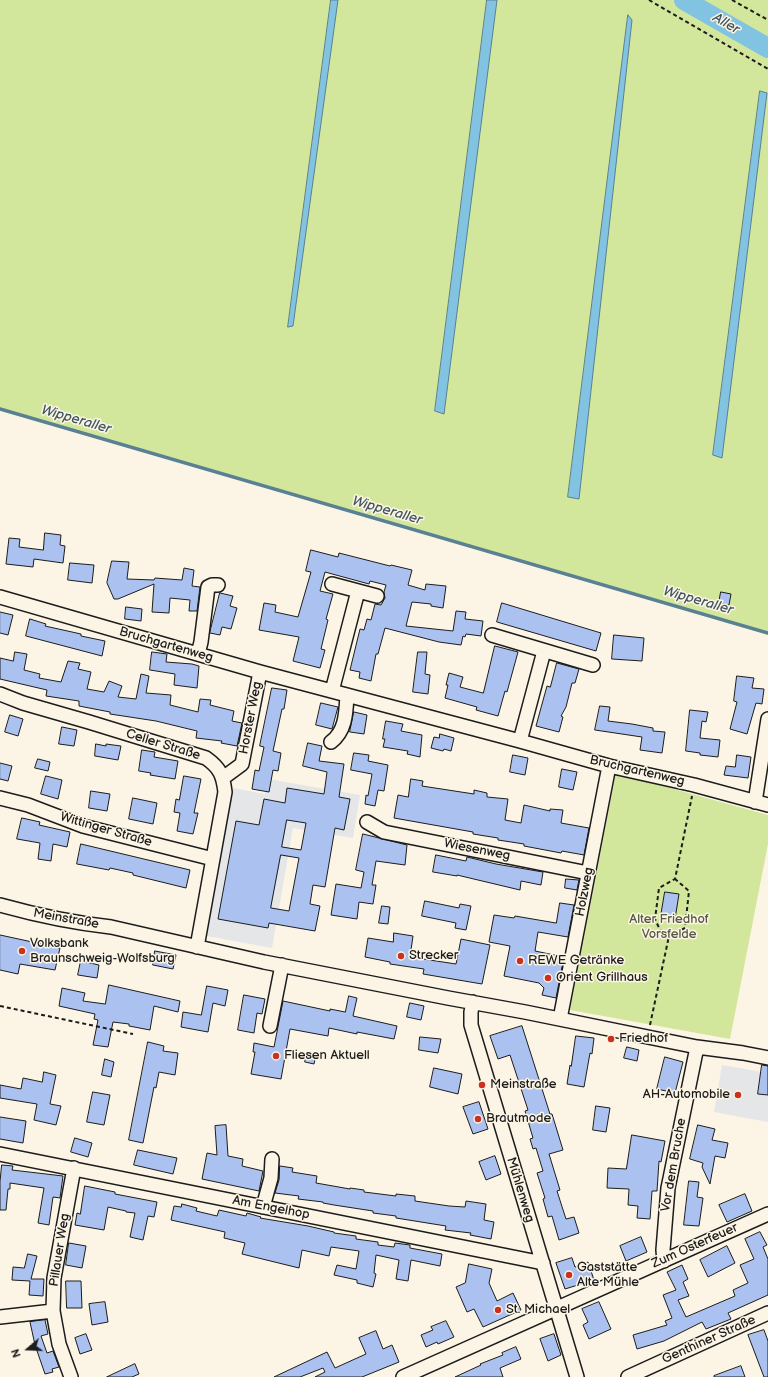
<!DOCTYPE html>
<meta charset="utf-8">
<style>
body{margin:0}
#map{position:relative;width:768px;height:1377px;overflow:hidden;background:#fcf5e5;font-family:"Balsamiq Sans",sans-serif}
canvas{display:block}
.north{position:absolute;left:8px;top:1329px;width:40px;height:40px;-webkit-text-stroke:3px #fcf5e5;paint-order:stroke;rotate:251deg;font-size:11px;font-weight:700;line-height:16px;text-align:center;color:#1c1c1c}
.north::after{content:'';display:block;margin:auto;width:14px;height:18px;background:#1c1c1c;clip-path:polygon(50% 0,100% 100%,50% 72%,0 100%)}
</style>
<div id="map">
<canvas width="768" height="1377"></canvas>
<div class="north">N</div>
</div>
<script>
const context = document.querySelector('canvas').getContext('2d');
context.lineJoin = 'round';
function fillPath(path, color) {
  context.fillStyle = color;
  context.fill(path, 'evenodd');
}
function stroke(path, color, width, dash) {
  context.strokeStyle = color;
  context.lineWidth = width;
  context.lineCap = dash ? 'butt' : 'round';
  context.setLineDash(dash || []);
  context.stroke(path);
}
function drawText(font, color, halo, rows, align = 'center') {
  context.font = font + ' "Balsamiq Sans",sans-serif';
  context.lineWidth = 3;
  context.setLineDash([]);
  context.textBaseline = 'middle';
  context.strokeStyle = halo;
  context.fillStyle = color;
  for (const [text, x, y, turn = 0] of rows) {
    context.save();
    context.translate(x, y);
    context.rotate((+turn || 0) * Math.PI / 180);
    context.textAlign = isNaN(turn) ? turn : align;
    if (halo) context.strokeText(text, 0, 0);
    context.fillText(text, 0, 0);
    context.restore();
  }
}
fillPath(new Path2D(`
 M268 779 360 795 353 838 293 828 272 948 207 936 233 788 265 794Z
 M722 1065 768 1073V1122L714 1112Z`), '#e4e6e8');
fillPath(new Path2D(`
 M0 0H768V635L335 506 0 411Z
 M616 773 768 815V844L730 1039 570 1010Z`), '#d2e79c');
const water = new Path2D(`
 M331 0H338L293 326 288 327Z
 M487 0H497L444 414 435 411Z
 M628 15 632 20 579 499 568 497Z
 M760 91 767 93 722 458 713 455Z`);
fillPath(water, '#82c3e2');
stroke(water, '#598093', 1);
stroke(new Path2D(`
 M0 409 768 633`), '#598093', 3.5);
stroke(new Path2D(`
 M684 0 768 48`), '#82c3e2', 20);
const building = new Path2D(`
 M45 533 61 535 60 545 65 546 63 563 34 559 33 567 6 564 9 538 20 539 19 547 43 550Z
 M311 550 338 557 339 553 390 566 391 565 412 570 408 585 425 590 426 584 446 586 443 608 431 606V604L412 602 406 626 453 631 456 611 466 612 465 619 483 621 481 636 466 634 465 637 463 636 461 645 439 642 385 628 378 654H376L371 681 359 678 360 672 350 670 360 629 364 630 367 619 371 620 375 604 381 605 385 598 384 592 386 585 370 581 369 584 325 572 320 591 333 594 326 619 328 620 321 649 325 650 320 668 293 661 299 637 259 630 264 603 276 605 275 612 298 617 311 572 306 571Z
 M112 561 129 562 127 579 154 580 155 578 182 580 184 568 194 570 192 586 200 587 197 611H189L190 600 170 598 169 613 152 612 154 584 118 599H114L107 583Z
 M70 563 94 565 92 583 68 580Z
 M721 592 731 594 729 605 719 603Z
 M220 593 233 596 230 606 237 608 231 629 222 627 220 635 210 633Z
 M502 603 601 633 596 651 497 622Z
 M126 607 142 609 141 621 125 619Z
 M0 612 13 615 8 635 0 633Z
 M30 619 46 624 45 626 81 634V636L105 641 102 656 26 636Z
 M614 635 644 638 642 661 612 659Z
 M495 646 518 652 507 692 505 691 498 716 476 710 477 707 445 698 448 685H446L449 673 463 677 460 687 483 693Z
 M15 652 27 654 24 670 40 674 39 678 61 682 68 661 80 663 78 669 91 672 87 689 104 692 109 681 122 686 118 697 136 699 141 674 149 676 146 693 171 695 170 705 198 712 200 699 211 700 210 705 234 711 232 721 242 723 237 746 221 743 222 741 196 738 197 731 156 721 110 714V712L79 706V701L46 696 47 690 0 679V658L13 661Z
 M152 652 167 654 166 662 192 664 199 666 197 688 174 685 175 674 150 670Z
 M418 652H427L425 674 430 675 428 694 413 692Z
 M557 663 579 669 575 683H572L566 707 561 716 563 717 559 732 536 726 547 686 550 687Z
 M737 676 754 678 752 688 764 689 762 704 756 703 747 734 730 729 737 702 734 701Z
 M272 688 287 690 284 709H282L273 751 281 753 278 771 273 770 269 792 252 789 255 770 259 771 264 747 260 746Z
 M321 703 338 707 332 729 316 725Z
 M600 706 610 707 608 721 632 724 653 728V731L665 732 662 753 640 750 642 737 595 730Z
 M690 710 708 712 706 722 702 721 700 738 720 740 718 757 700 755V753L686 751Z
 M354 712 367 715 364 734 350 732Z
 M10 715 23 719 18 736 5 732Z
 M386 721 403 724 401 731 422 735 420 757 407 754 408 751 383 747 385 739H383Z
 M62 727 77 730 74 746 59 744Z
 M440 734 454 738 451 751 444 749 443 751 431 748 434 737 439 738Z
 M308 743 322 746 319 761 344 764 339 797 350 799 344 830 335 828 325 887 313 885 310 904 320 906 315 931 269 923 268 928 218 919 236 821 259 825 264 799 285 803 287 788 324 794 327 772 303 766ZM287 820 306 823 301 850 282 847ZM281 855 299 858 289 911 271 908Z
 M96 744 106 746V744L121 746 118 760 95 756Z
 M142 750 155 752 154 757 178 761 175 779 150 775 151 773 139 771Z
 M354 753 369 755 368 761 388 765 384 791 378 790 375 806 365 804 366 795 368 796 372 774 351 770Z
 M513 755 528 758 525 775 510 772Z
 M737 755 751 757 748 778 724 775 726 766 735 767Z
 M38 759 50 762 48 771 35 768Z
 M0 763 12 766 8 781 0 779Z
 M562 769 577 772 573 790 559 787Z
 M46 776 62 780 58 799 41 794Z
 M184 776 201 779 194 813H198L193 834 177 831 180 813 174 812 176 799 179 800Z
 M411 779 423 781 422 786 474 794V790L487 793V797L508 799 505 820 521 823 524 805 550 811V809L563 810 561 823 589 828 584 855 562 851 561 853 524 846V844L498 840V838L473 834V832L394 818 398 795 408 797Z
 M91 791 110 794 107 811 89 808Z
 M133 798 157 803 153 824 129 819Z
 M22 818 40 822 39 825 70 832 67 847 53 844 51 861 38 859 40 843 17 839Z
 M363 834 407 845 405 865 376 861 372 885H376L373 904 359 902 357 919 331 915 336 884 361 888 364 872 356 870Z
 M81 844 190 870 186 888 133 875V873L110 868 109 870 77 864Z
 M436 855 466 861 467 857 496 864 543 872 541 885 521 881 520 890 457 875V876L433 872Z
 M566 879 579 880 577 890 565 888Z
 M665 892 679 894 675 919 661 916Z
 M425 901 459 908 460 904 471 906 466 930 455 928 456 923 422 916Z
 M560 903 574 905 568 937 538 932 535 951 564 957 556 998 542 995 544 988 539 983 504 976 510 946 489 942 494 915 514 918 515 916 556 923Z
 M382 906 390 907 388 924 379 923Z
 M394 933 413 936 410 957 456 964 461 939 490 945 482 984 423 974 424 969 390 964V962L365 957 368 938 393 942Z
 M0 935 60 948 55 970 20 964 18 974 0 970Z
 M155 951 176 955 173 969 153 965Z
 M81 961 99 965 97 978 78 975Z
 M109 985 180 1001 178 1012 154 1006 150 1030 129 1026V1024L113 1022 108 1047 93 1045 98 1020 94 1019 95 1014 59 1006 62 988 85 993 83 1001 105 1004Z
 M207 986 228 990 225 1006 213 1003 208 1032 181 1027 183 1012 201 1015Z
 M244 995 265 999 262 1014 257 1013 254 1033 238 1030Z
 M349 996 357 998 353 1016 397 1026 394 1039 357 1032V1034L329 1028 328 1036 290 1029 281 1079 251 1074 255 1052H253L254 1043 274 1047 283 1001 330 1011V1009L345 1012Z
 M410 1003 424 1006 421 1020 407 1017Z
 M522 1026 550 1114H552L563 1150 549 1154 560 1190 557 1191 566 1219 574 1217 579 1233 559 1240 552 1216 548 1217 543 1199 545 1198 537 1173 543 1171 536 1148 533 1149 530 1139 533 1138 525 1111 528 1110 510 1055 498 1059 490 1036Z
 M576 1036 594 1038 592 1054 590 1053 584 1087 567 1084 570 1065 571 1066Z
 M420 1037 441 1039 438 1053 419 1050Z
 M148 1042 164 1046 163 1051 178 1053 175 1075 159 1072 156 1088 154 1087 143 1143 129 1140Z
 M627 1047 639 1050 637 1061 624 1058Z
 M307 1053 316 1055 314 1064 305 1062Z
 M665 1057 683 1062 675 1093 657 1089Z
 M105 1059 114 1062 111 1077 102 1075Z
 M762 1065 768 1066V1095L758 1094Z
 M434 1068 462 1074 458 1094 430 1087Z
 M44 1072 56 1075 50 1104 61 1106 56 1125 34 1120 37 1104 0 1098V1085L21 1089 23 1078 42 1082Z
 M93 1092 110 1095 104 1125 87 1122Z
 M479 1102 488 1129 473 1134 463 1107Z
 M596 1106 610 1108 606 1132 593 1130Z
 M0 1117 26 1121 23 1143 0 1139Z
 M226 1125 228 1156 243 1159 242 1166 263 1171 259 1191 202 1179 207 1153 217 1155 215 1126Z
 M698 1125 715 1129 712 1140 728 1143 725 1158 715 1156 710 1184 702 1167 703 1163 690 1159Z
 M632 1135 665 1141 661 1162 659 1161 657 1191H652L650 1219 637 1218 638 1206 628 1205 629 1189 607 1188 608 1168 626 1169Z
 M75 1138 92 1143 88 1157 71 1152Z
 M138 1150 177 1158 173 1174 134 1165Z
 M495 1156 501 1174 486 1180 479 1162Z
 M2 1165 13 1166 12 1170 63 1176 60 1198 53 1197 49 1225 38 1223 44 1188 10 1183V1189H8L6 1210H0V1182Z
 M280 1166 293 1168 292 1172 317 1176 316 1183 350 1189V1188L364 1190V1192L396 1196V1194L415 1196V1201L449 1206 465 1207 466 1201 486 1204 484 1220 494 1222 491 1239 470 1235 471 1233 445 1230 446 1226 396 1218V1216L373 1213V1211L334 1205 323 1203V1202L298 1199 299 1196 275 1193 279 1180Z
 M689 1181 699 1182 697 1197 703 1198 699 1226 684 1225Z
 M85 1186 115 1192V1194L157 1202 154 1217 148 1216 143 1240 130 1237 135 1213 126 1212V1211L108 1207 104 1230 75 1225 77 1213 80 1214Z
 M745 1194 752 1211 727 1222 719 1205Z
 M182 1204 197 1208 196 1211 217 1216 219 1210 246 1216 247 1213 261 1217 260 1218 308 1226 334 1232V1233L356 1236V1239L378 1242V1245L394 1247 395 1243 410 1245V1248L442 1254 440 1266 411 1260 408 1281 396 1279 399 1260 376 1255 374 1273 376 1274 373 1287 357 1283V1280L334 1275 337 1265 356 1269 359 1251 331 1247 329 1256 302 1250 299 1268 242 1254 245 1243 224 1238 225 1232 171 1220 174 1206 181 1207Z
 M760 1232 767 1245 763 1247 768 1259V1295L728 1313 731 1319 706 1329 702 1322 664 1341 637 1349 633 1335 667 1325 665 1321 672 1318 663 1295 676 1290 667 1272 682 1265 688 1279 683 1282 689 1296 678 1300 686 1317 735 1296 733 1290 748 1283 740 1265 754 1259 745 1239Z
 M641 1237 647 1252 626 1261 620 1246Z
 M69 1243 86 1246 82 1268 66 1265Z
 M727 1246 735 1263 708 1277 700 1260Z
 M28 1254 37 1256 31 1279H44L43 1296 29 1295 30 1281 12 1280 13 1267 24 1268Z
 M572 1258 575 1267 588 1262 594 1280 565 1289 556 1263Z
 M469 1264 492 1269 489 1283 497 1301 513 1293 521 1310 483 1327 474 1309 467 1312 456 1287 465 1283Z
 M66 1281H81L82 1308H67Z
 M105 1302 108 1322 92 1325 89 1304Z
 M599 1302 611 1329 589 1339 583 1325 588 1322 582 1309Z
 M45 1320 48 1334 41 1336 47 1353 53 1351 59 1367 52 1369 53 1372 45 1374 35 1345 30 1322Z
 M446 1321 454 1337 438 1344 437 1342 426 1347 421 1335 433 1330 431 1327Z
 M764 1330 768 1341V1377H764L748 1335Z
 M376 1331 383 1349 392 1345 399 1362 362 1377H315L325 1372 323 1368 300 1377H274L327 1352 335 1368 366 1354 359 1338Z
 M86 1334 92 1350 80 1354 75 1338Z
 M554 1334 561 1355 548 1361 540 1339Z
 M516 1347 521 1359 500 1368 503 1377H455L481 1365 480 1364 503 1355 502 1353Z
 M135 1364 139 1374 132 1377H107Z
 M741 1366 745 1377H714V1376Z`);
fillPath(building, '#abc2f0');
stroke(building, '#1c1c1c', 1);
const minor = new Path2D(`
 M332 584 377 596
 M0 597 260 672 520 741 609 766 694 785 768 805
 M492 635 593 665
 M198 654 201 642 208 587 212 585H218
 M332 691 358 591
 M0 694 23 703 89 722 206 758C220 768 223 775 225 792L197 947
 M520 741 544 651
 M331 742C346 731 346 712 347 695
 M223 778 242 764 260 672
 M0 798 28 805 83 826 213 859
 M755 802 768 719
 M367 822 384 832 588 873
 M0 905C36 915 74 923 111 927L264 962 448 998 525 1012 697 1047 743 1053 768 1058
 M473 1002 471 1012V1025L577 1377
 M560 1019 609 766
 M270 1026 282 965
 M0 1154 543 1263
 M263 1207 271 1178 272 1159
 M664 1261 663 1250 668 1188 697 1047
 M0 1317 53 1311
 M71 1377 59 1344 53 1311 54 1278 74 1168
 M403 1377 768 1214
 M628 1377 768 1313`);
stroke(minor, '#1c1c1c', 16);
stroke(new Path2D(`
 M649 0 768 69
 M732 0 768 20
 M669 936 685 928 689 891 675 879
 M0 1006 133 1034
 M650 1025 669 936 660 930 655 919 659 888 675 879 692 796`), '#1c1c1c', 2, [4, 3]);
stroke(minor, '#fcf5e5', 13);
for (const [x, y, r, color] of [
 [22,951,4,"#c8321e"],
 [401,956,4,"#c8321e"],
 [520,961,4,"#c8321e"],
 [548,978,4,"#c8321e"],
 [611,1039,4,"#c8321e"],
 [276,1056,4,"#c8321e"],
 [482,1085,4,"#c8321e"],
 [738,1095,4,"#c8321e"],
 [478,1119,4,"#c8321e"],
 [569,1275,4,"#c8321e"],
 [498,1310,4,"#c8321e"]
]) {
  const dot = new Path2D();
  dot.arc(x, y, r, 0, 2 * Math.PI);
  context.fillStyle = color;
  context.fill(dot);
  stroke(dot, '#fcf5e5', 1.5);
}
drawText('13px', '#1c1c1c', '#fcf5e5', [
 ["Bruchgartenweg",166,645,16],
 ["Horster Weg",251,718,-79],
 ["Celler Straße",163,745,17],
 ["Bruchgartenweg",637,771,13],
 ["Wittinger Straße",106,830,16],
 ["Wiesenweg",477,850,11],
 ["Holzweg",585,892,-79],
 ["Meinstraße",66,919,10],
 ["Vor dem Bruche",674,1165,-80],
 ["Mühlenweg",520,1190,73],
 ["Am Engelhop",271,1208,11],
 ["Zum Osterfeuer",695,1246,-24],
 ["Pillauer Weg",60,1250,-81],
 ["Genthiner Straße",709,1340,-24]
]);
drawText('13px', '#535942', '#fcf5e5', [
 ["Alter Friedhof",669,920],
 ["Vorsfelde",669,935]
]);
drawText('13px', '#1c1c1c', '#fcf5e5', [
 ["Volksbank",30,944],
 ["Braunschweig-Wolfsburg",30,959],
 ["Strecker",409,956],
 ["REWE Getränke",528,961],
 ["Orient Grillhaus",556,978],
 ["Friedhof",619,1039],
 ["Fliesen Aktuell",284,1056],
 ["Meinstraße",490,1085],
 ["AH-Automobile",730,1095,"right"],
 ["Brautmode",486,1119],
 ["Gaststätte",577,1268],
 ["Alte Mühle",577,1283],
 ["St. Michael",506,1310]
], 'left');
drawText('italic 14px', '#405661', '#fcf5e5', [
 ["Aller",726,24,30],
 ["Wipperaller",76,420,16],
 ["Wipperaller",387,511,16],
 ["Wipperaller",698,601,16]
]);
</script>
